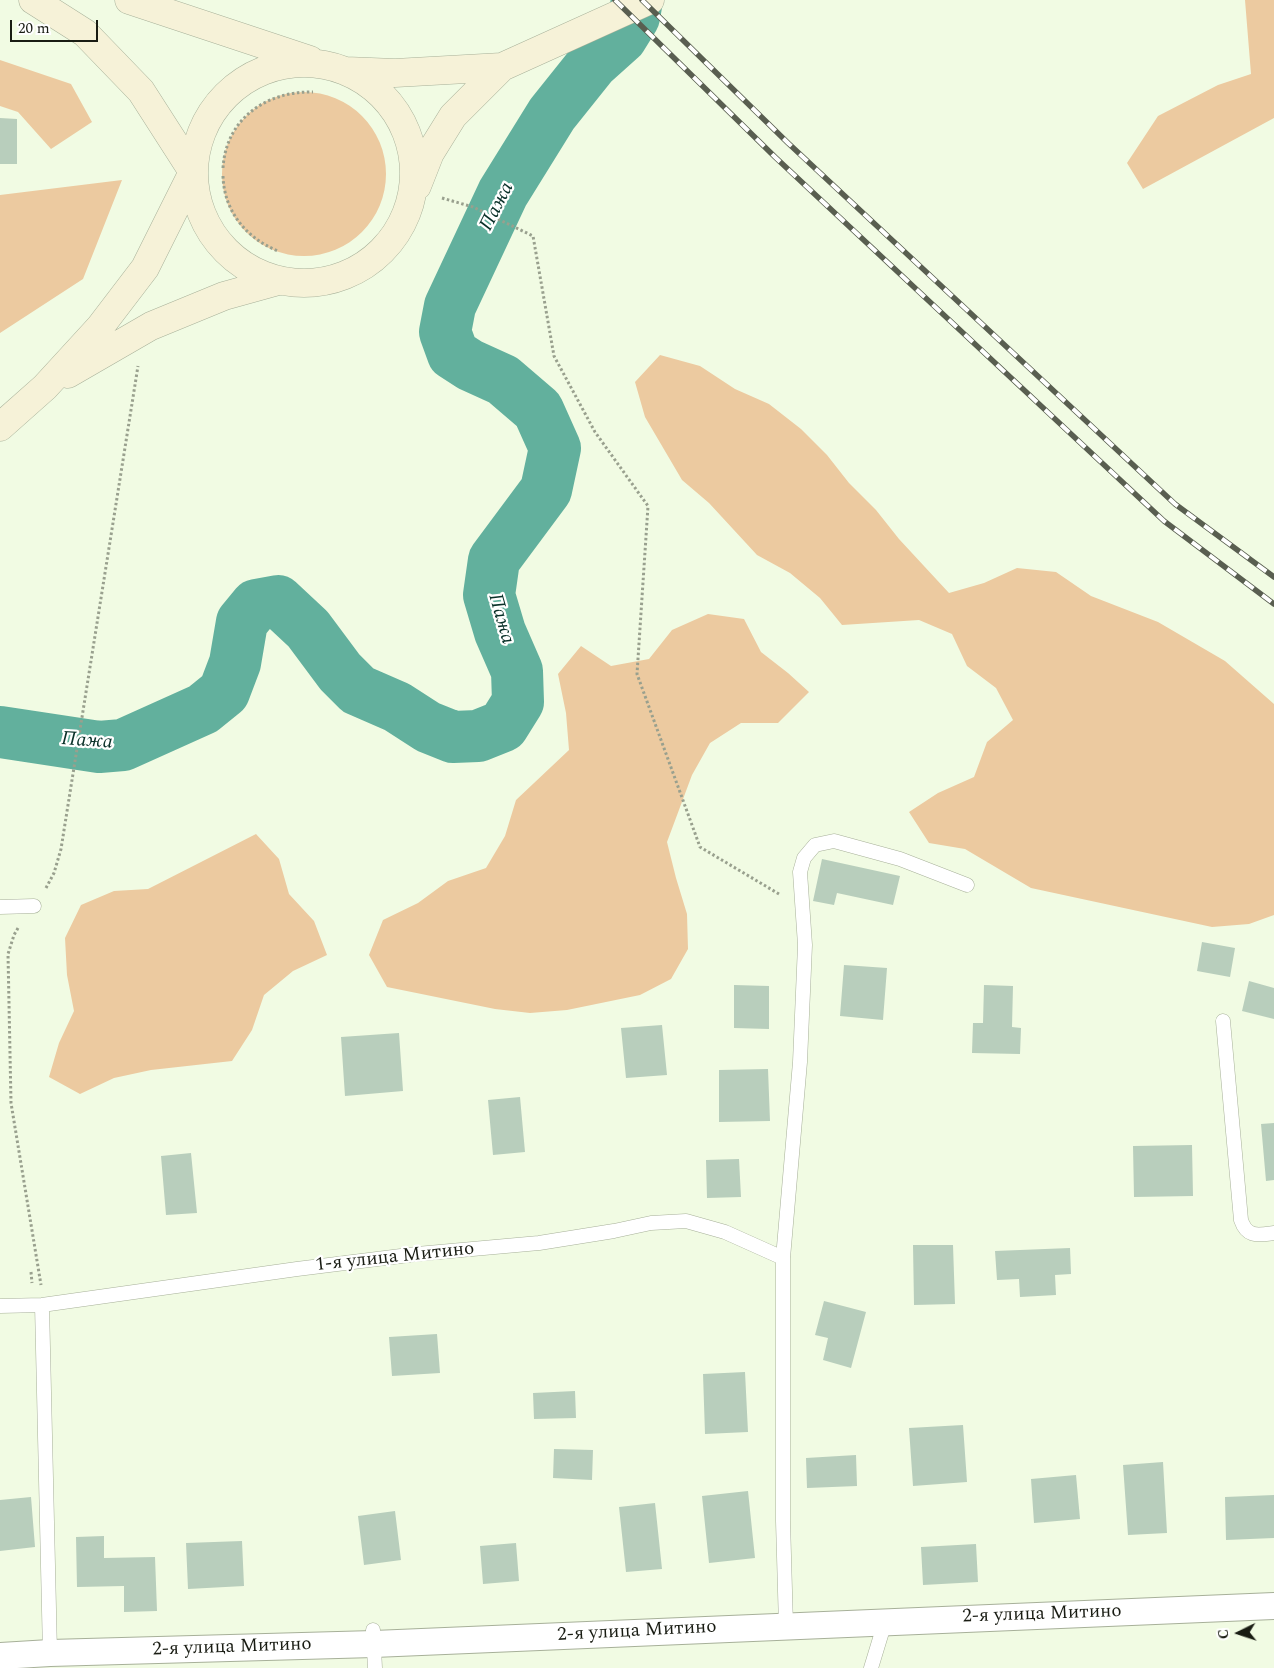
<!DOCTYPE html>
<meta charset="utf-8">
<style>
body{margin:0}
#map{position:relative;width:1274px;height:1668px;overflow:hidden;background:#f1fbe3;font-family:Spectral,serif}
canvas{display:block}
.north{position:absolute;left:1214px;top:1608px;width:50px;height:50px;-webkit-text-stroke:4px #fff;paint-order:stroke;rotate:266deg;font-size:14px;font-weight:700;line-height:20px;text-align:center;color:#191c13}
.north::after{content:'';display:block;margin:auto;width:18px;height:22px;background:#191c13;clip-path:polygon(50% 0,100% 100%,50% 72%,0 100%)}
.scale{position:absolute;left:10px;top:20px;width:88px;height:22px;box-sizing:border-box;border:2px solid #191c13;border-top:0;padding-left:6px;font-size:15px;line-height:18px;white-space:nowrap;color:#191c13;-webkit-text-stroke:4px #fff;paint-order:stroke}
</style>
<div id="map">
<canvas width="1274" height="1668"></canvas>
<div class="north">С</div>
<div class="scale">20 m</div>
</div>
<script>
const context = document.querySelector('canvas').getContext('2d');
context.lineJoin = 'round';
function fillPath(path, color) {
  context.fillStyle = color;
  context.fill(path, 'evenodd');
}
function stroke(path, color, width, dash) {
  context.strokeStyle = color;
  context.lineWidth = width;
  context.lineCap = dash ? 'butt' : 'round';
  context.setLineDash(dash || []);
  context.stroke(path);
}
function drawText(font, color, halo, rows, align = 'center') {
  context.font = font + ' Spectral,serif';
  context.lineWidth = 4.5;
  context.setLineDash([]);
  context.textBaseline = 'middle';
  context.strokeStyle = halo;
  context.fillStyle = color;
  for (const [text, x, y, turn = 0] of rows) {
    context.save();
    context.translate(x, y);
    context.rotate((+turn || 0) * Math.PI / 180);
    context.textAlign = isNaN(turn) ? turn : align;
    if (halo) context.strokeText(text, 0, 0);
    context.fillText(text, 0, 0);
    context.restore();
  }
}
fillPath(new Path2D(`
 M1245 0H1274V118L1143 189 1127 163 1158 116 1218 85 1251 74Z
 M0 60 71 84 92 122 51 149 18 112 0 106Z
 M222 174a82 82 0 1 1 164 0a82 82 0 1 1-164 0Z
 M122 180 83 279 0 333V195Z
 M660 355 700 366 735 389 769 404 801 429 827 455 849 483 876 510 899 539 949 593 984 583 1017 568 1056 572 1091 596 1158 622 1225 661 1274 704V915L1249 924 1212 927 1031 888 965 849 929 843 909 812 938 793 974 777 987 742 1013 720 996 688 967 666 952 634 919 620 842 625 820 598 790 573 757 555 709 503 682 480 645 417 635 382Z
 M708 614 744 619 761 652 788 673 809 692 778 723H741L710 743 692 775 667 842 676 878 687 914 688 949 671 979 640 995 567 1010 530 1013 495 1009 387 987 369 955 383 920 418 903 448 881 486 868 505 836 516 800 569 750 566 713 558 674 581 646 611 666 649 659 672 630Z
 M256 834 279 859 289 894 314 921 327 955 293 971 264 995 252 1030 232 1061 151 1070 114 1078 80 1094 49 1077 59 1043 74 1011 67 975 65 938 81 905 114 891 148 889Z`), '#eccaa0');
stroke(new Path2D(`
 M0 732 99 747 123 745 203 709 224 692 235 663 242 622 256 605 278 601 308 629 340 672 358 690 397 707 428 727 453 737 478 736 503 726 518 702 517 671 500 632 489 595 494 560 546 490 555 448 538 410 503 380 470 365 453 354 445 332 450 306 503 193 552 114 592 64 621 38 634 17 637 0`), '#62b09d', 52);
fillPath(new Path2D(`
 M0 118 17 119V164H0Z
 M822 859 900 876 893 905 837 893 834 905 813 901Z
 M1202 942 1235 948 1230 977 1197 971Z
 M844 965 887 968 883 1020 840 1016Z
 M1249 981 1274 988V1019L1242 1011Z
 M734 985 769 986V1029L734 1028Z
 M984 985 1013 986 1012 1027 1021 1028 1020 1054 972 1053 973 1023H983Z
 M662 1025 667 1075 626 1078 621 1028Z
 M399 1033 403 1091 345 1096 341 1037Z
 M768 1069 770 1121 719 1122V1070Z
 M520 1097 525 1152 493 1155 488 1100Z
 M1274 1123V1180L1266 1181 1261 1124Z
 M1192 1145 1193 1196 1134 1197 1133 1146Z
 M191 1153 197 1213 166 1215 161 1156Z
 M739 1159 741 1197 707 1198 706 1160Z
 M913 1245H953L955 1304 914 1305Z
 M1070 1248 1071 1274 1055 1275 1056 1295 1020 1297 1019 1279 997 1280 995 1251Z
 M824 1301 866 1312 851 1368 823 1360 828 1338 815 1335Z
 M437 1334 440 1373 392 1376 389 1337Z
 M745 1372 748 1432 705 1434 703 1374Z
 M575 1391 576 1418 534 1419 533 1393Z
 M963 1425 967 1482 913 1486 909 1428Z
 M554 1449 593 1450 592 1480 553 1478Z
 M856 1455 857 1486 807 1488 806 1458Z
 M1163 1462 1167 1533 1128 1535 1123 1465Z
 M1076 1475 1080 1519 1034 1523 1031 1479Z
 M748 1491 755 1558 709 1563 702 1496Z
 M1274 1495V1538L1226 1540 1225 1497Z
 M31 1497 35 1547 0 1551V1500Z
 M655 1503 662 1569 626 1572 619 1507Z
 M395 1511 401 1560 364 1565 358 1516Z
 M104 1536V1558L155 1557 157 1611 124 1612V1586L77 1587 76 1537Z
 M242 1541 244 1586 188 1589 186 1543Z
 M516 1543 519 1581 483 1584 480 1546Z
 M976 1544 978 1582 923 1585 921 1547Z`), '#b8cebc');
const lane = new Path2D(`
 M0 907 34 906
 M1223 1021 1241 1220C1247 1238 1258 1235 1274 1233
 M42 1305 50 1653
 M0 1306 42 1305 297 1269 417 1254 539 1243 614 1231 651 1223 686 1221 725 1232 783 1258
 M786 1626 783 1521V1258L800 1062 805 945 800 872 804 858 815 845 834 841 900 859 967 885
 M373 1630 375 1668
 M871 1668 885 1622`);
const street = new Path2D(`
 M0 1656 50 1653 374 1644 1274 1606`);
const secondary = new Path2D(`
 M129 0 310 60
 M194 173a110 110 0 1 1 220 0a110 110 0 1 1-220 0Z
 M346 71 395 73 502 67 650 0
 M417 186 430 153 453 116 502 67
 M68 374 151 326 224 296 278 281
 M0 427 45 387 100 327 145 268 193 172 141 91 85 33 33 0`);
stroke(lane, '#a7b099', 15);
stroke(street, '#a7b099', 28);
stroke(secondary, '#a7b099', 29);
stroke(new Path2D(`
 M223 168C226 118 267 91 313 92
 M223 176C224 211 246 238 278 251
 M442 198 473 207 533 236 554 356 595 432 648 506 637 674 700 847 779 894
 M46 888 54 873 61 849 138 366
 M18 928 14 935 8 954 11 1103 41 1285
 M31 1272 32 1283`), '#99a08e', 3, [2.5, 2.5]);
stroke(lane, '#fff', 14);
stroke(street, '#fff', 26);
stroke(secondary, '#f6f2d8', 28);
const rail = new Path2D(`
 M615 0 775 157 1164 521 1274 604
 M642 0 788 143 1175 504 1274 577`);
stroke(rail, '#595e50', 5.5);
stroke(rail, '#fff', 4, [11]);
drawText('19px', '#191c13', '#fff', [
 ["1-я улица Митино",395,1258,-6],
 ["2-я улица Митино",1042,1615,-2],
 ["2-я улица Митино",637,1632,-3],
 ["2-я улица Митино",232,1648,-2]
]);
drawText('italic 20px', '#093028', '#fff', [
 ["Пажа",498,207,-63],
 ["Пажа",500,619,74],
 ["Пажа",87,742,4]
]);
</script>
